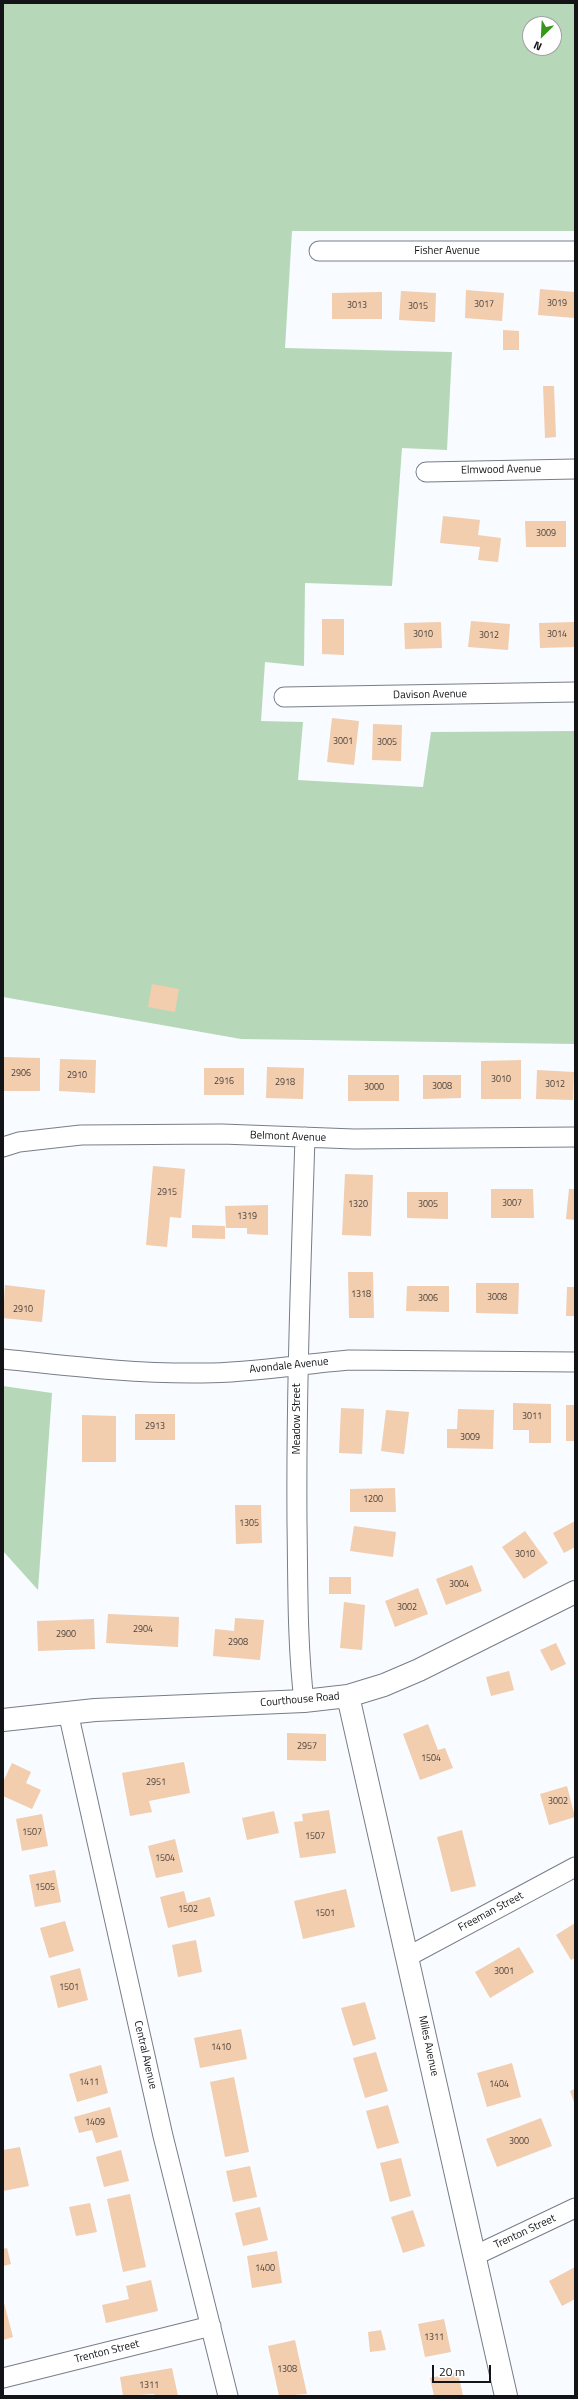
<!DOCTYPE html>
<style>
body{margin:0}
#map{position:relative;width:578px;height:2399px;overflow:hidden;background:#f8fbff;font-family:"Titillium Web",sans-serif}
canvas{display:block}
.frame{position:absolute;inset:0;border:4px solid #121417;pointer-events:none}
.north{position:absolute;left:522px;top:16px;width:40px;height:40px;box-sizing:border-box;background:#fff;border:1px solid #a0a1a2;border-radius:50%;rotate:204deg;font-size:11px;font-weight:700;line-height:16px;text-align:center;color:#121417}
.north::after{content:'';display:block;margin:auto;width:14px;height:18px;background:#36971b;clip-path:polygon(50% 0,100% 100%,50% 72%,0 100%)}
.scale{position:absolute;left:432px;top:2365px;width:59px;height:18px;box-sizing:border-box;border:2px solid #121417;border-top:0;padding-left:5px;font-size:12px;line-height:14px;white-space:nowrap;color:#121417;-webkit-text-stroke:3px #fff;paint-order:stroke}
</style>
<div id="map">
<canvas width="578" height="2399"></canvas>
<div class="frame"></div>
<div class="north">N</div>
<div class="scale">20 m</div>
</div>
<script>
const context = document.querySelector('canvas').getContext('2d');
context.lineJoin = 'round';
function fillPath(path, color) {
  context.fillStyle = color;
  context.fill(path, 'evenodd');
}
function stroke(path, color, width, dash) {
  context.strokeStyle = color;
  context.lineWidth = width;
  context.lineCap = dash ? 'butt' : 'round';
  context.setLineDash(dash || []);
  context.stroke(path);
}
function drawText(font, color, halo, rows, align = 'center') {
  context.font = font + ' "Titillium Web",sans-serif';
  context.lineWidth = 3;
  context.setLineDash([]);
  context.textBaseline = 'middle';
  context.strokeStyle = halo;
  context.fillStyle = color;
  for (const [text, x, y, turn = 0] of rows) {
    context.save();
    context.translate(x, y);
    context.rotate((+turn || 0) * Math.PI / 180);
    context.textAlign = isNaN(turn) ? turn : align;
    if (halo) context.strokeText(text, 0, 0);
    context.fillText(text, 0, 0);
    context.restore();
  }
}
fillPath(new Path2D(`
 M3 3H575V231H292L285 348 452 352 447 450 402 448 392 586 305 583 304 666 265 662 261 721 303 722 298 780 423 787 431 732 575 731V1044L241 1039 3 997ZM530 24H554V48H530Z
 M3 1386 52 1393 38 1590 3 1551Z`), '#b7d8b8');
fillPath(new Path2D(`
 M540 289 575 292V318L538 315Z
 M466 290 504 293 502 321 465 318Z
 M401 291 436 293 435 322 399 320Z
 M382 292V319H332V293Z
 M503 330 519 331V350H503Z
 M543 386H554L556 437 545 438Z
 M443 516 480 520 478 535 501 538 498 562 478 560 480 547 440 543Z
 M525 521H566V547H526Z
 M322 619H344V655L322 654Z
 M471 621 510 624 508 650 468 647Z
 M441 622 442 648 405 649 404 623Z
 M575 622V647L540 648 539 623Z
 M332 718 359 721 354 765 327 762Z
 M373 724 402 725 401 761 372 760Z
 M152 984 179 989 175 1012 148 1007Z
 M3 1057 40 1058V1091H3Z
 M60 1059 96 1060 95 1093 59 1091Z
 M521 1060V1099H481V1061Z
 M267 1067 304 1068 303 1099 266 1098Z
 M204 1068H244V1095H204Z
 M537 1070 574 1072 573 1100 536 1099Z
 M348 1075H399V1101H348Z
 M423 1075H461V1098L423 1099Z
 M153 1166 185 1169 181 1218 170 1217 167 1247 146 1245Z
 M345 1174 373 1175 371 1236 342 1235Z
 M491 1189H533L534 1218H491Z
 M569 1189H575V1220L566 1219Z
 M407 1192H448V1219L407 1218Z
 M268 1205V1235L247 1234V1228H226L225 1206Z
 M192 1225 225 1226V1239L192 1238Z
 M348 1272H373L374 1318H349Z
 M476 1283H519L518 1314 476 1313Z
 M5 1285 45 1290 42 1322 3 1318Z
 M407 1286H449V1312L406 1311Z
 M567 1287H575V1316H566Z
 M513 1403 551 1404V1443H529V1430H513Z
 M566 1405H575V1441H566Z
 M341 1408 364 1409 362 1454 339 1453Z
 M458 1409 494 1410 493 1449 447 1448V1429H457Z
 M386 1410 409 1412 404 1454 381 1451Z
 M135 1414H175V1440H135Z
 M82 1415 116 1416V1462H82Z
 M395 1488 396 1512H350V1489Z
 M235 1505H261L262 1543 236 1544Z
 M575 1521V1547L564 1553 553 1533Z
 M354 1526 396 1532 393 1557 350 1551Z
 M525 1531 548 1563 524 1579 502 1547Z
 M472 1565 482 1591 446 1605 436 1579Z
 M329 1577H351V1594H329Z
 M418 1588 428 1614 395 1627 385 1601Z
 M344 1602 365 1605 362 1650 340 1648Z
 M108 1614 179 1617 178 1647 106 1643Z
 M235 1618 264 1620 260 1660 213 1656 215 1629 234 1631Z
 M94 1619 95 1649 38 1651 37 1621Z
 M556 1643 566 1664 551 1671 540 1650Z
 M509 1671 514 1690 491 1696 486 1677Z
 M428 1724 438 1750 445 1748 453 1768 420 1780 403 1734Z
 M287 1733 326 1734V1761L287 1760Z
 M184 1762 190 1793 149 1801 152 1812 130 1816 122 1773Z
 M12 1763 31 1772 26 1783 41 1790 32 1809 3 1796V1782Z
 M567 1786 575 1817 549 1825 540 1794Z
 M329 1810 336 1853 300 1858 294 1822 303 1821 302 1814Z
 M274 1811 279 1833 247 1840 242 1818Z
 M42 1814 48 1846 22 1851 16 1819Z
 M462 1830 476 1886 451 1892 437 1837Z
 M175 1839 183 1872 156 1878 148 1846Z
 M55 1870 61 1902 35 1907 29 1875Z
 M346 1889 355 1927 303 1939 294 1901Z
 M184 1891 187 1903 210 1897 215 1916 168 1928 160 1897Z
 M65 1921 74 1951 49 1958 40 1928Z
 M575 1923V1958L571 1960 556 1935Z
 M196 1940 202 1972 178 1977 172 1945Z
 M519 1947 534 1972 490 1998 475 1972Z
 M80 1968 88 2000 58 2008 50 1976Z
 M365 2002 376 2039 353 2046 341 2008Z
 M241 2029 247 2059 200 2068 194 2038Z
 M376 2052 388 2091 365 2098 353 2058Z
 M512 2063 521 2097 487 2107 477 2073Z
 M101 2065 108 2093 77 2102 69 2074Z
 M234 2077 249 2152 225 2157 210 2082Z
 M575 2089V2105L570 2091Z
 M388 2105 399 2143 377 2149 366 2111Z
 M110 2107 118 2137 96 2143 92 2130 79 2133 74 2117Z
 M541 2118 552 2146 497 2167 486 2139Z
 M20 2147 29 2186 3 2191V2150Z
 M121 2150 129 2181 104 2187 96 2157Z
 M401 2158 411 2196 390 2202 380 2163Z
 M250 2166 257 2197 233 2202 226 2171Z
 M130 2194 146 2267 123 2272 107 2199Z
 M90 2203 97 2232 76 2236 69 2207Z
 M260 2207 268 2240 243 2246 235 2213Z
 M413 2210 425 2246 403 2253 391 2217Z
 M7 2248 11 2264 3 2266V2249Z
 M277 2251 282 2283 252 2288 247 2256Z
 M575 2267V2299L562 2306 549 2281Z
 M151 2280 158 2311 106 2323 102 2305 129 2299 126 2286Z
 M3 2299 13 2337 3 2340Z
 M444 2319 451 2352 425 2357 418 2324Z
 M381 2330 386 2350 370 2352 368 2332Z
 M295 2340 307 2394 279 2396 268 2346Z
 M172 2368 178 2396H155L154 2394 123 2396 120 2377Z
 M458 2372 463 2396H434L430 2378Z`), '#f2cdae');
const street = new Path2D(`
 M319 251H575
 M426 472 575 469
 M284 697 575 692
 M3 1147 19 1142 81 1135 222 1134 354 1139 575 1137
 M3 1359C70 1366 136 1374 203 1373 253 1373 300 1364 349 1360L575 1362
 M304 1701C297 1642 298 1583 297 1523 296 1394 301 1266 305 1137
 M68 1712 163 2136 228 2396
 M407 1957 575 1867
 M474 2256 575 2208
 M3 2378 211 2326`);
const secondary = new Path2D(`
 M348 1696 506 2396
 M3 1720 95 1710 304 1701 348 1696 384 1685 419 1670 575 1592`);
stroke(street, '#787e87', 21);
stroke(secondary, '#787e87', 24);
stroke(street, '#fff', 19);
stroke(secondary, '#fff', 22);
drawText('9px', '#4a423d', null, [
 ["3019",557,304],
 ["3017",484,305],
 ["3013",357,306],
 ["3015",418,307],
 ["3009",546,534],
 ["3010",423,635],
 ["3014",557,635],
 ["3012",489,636],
 ["3001",343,742],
 ["3005",387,743],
 ["2906",21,1074],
 ["2910",77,1076],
 ["3010",501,1080],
 ["2916",224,1082],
 ["2918",285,1083],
 ["3012",555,1085],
 ["3008",442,1087],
 ["3000",374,1088],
 ["2915",167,1193],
 ["3007",512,1204],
 ["1320",358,1205],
 ["3005",428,1205],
 ["1319",247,1217],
 ["1318",361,1295],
 ["3008",497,1298],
 ["3006",428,1299],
 ["2910",23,1310],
 ["3011",532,1417],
 ["2913",155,1427],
 ["3009",470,1438],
 ["1200",373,1500],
 ["1305",249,1524],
 ["3010",525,1555],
 ["3004",459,1585],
 ["3002",407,1608],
 ["2904",143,1630],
 ["2900",66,1635],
 ["2908",238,1643],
 ["2957",307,1747],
 ["1504",431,1759],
 ["2951",156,1783],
 ["3002",558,1802],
 ["1507",32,1833],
 ["1507",315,1837],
 ["1504",165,1859],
 ["1505",45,1888],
 ["1502",188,1910],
 ["1501",325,1914],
 ["3001",504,1972],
 ["1501",69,1988],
 ["1410",221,2048],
 ["1411",89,2083],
 ["1404",499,2085],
 ["1409",95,2123],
 ["3000",519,2142],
 ["1400",265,2269],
 ["1311",434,2338],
 ["1308",287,2370],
 ["1311",149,2386]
]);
drawText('11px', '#121417', '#fff', [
 ["Fisher Avenue",447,251],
 ["Elmwood Avenue",501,470,-1],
 ["Davison Avenue",430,695,-1],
 ["Belmont Avenue",288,1137,2],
 ["Avondale Avenue",289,1366,-6],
 ["Meadow Street",297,1419,-90],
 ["Courthouse Road",300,1700,-5],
 ["Freeman Street",491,1912,-28],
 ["Miles Avenue",428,2046,78],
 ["Central Avenue",145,2055,77],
 ["Trenton Street",525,2232,-25],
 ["Trenton Street",107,2352,-14]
]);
</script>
